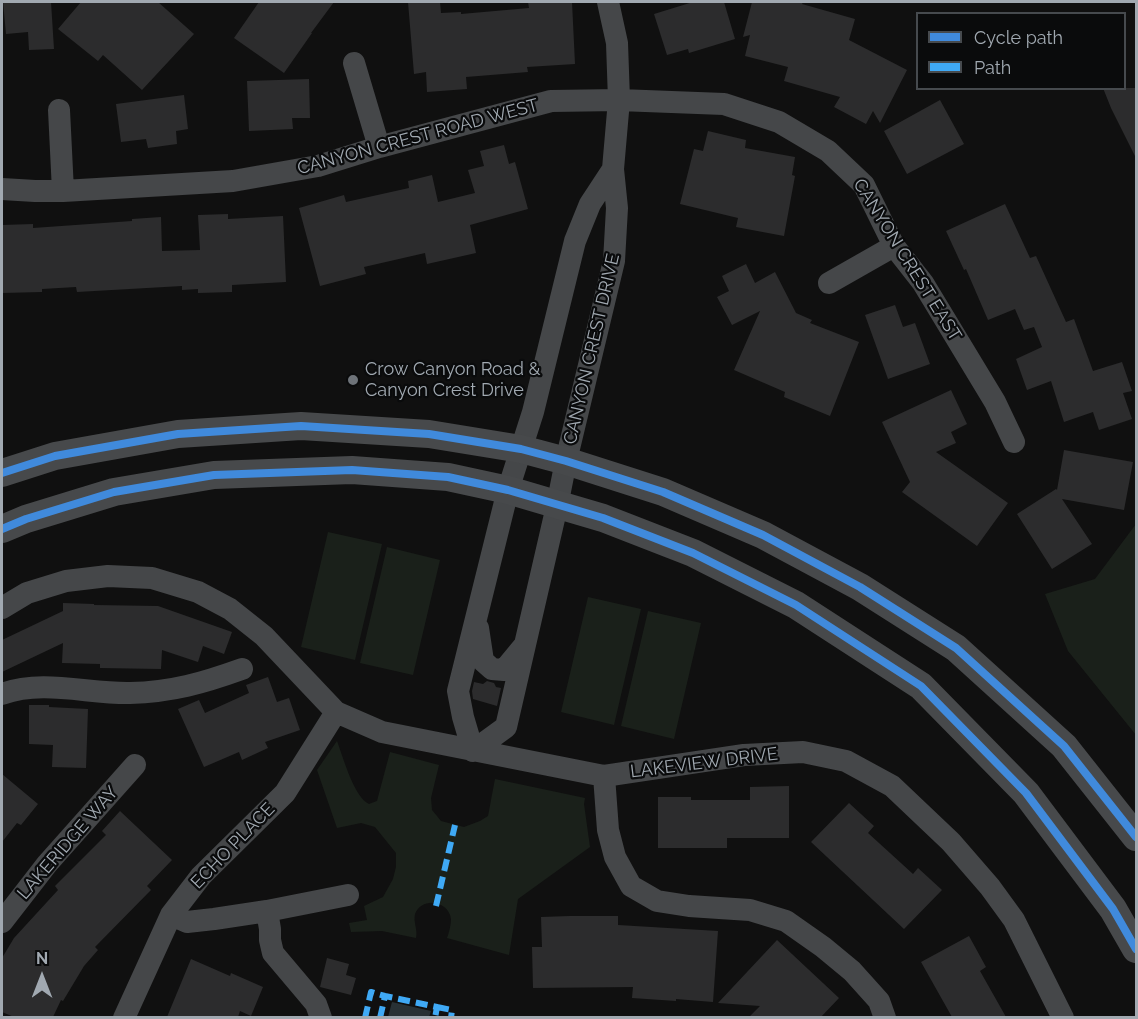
<!DOCTYPE html>
<style>
body{margin:0}
#map{position:relative;width:1138px;height:1019px;overflow:hidden;background:#101010;font-family:Raleway,sans-serif}
canvas{display:block}
.frame{position:absolute;inset:0;border:3px solid #a1a9b1;pointer-events:none}
.legend{position:absolute;left:916px;top:12px;width:210px;height:78px;box-sizing:border-box;background:#0a0b0c;border:2px solid #464a4e;margin:0;padding:8px 10px;list-style:none;font-size:18px;color:#a1a9b1}
.legend li{display:flex;align-items:center;gap:12px;height:30px}
.legend b{width:30px;border:2px solid #464a4e}
.north{position:absolute;left:12px;top:947px;width:60px;height:60px;-webkit-text-stroke:4px #0a0b0c;paint-order:stroke;rotate:0deg;font-size:16px;font-weight:700;line-height:24px;text-align:center;color:#a1a9b1}
.north::after{content:'';display:block;margin:auto;width:21px;height:27px;background:#a1a9b1;clip-path:polygon(50% 0,100% 100%,50% 72%,0 100%)}
</style>
<div id="map">
<canvas width="1138" height="1019"></canvas>
<div class="frame"></div>
<ul class="legend">
<li><b style="height:8px;background:#408adc"></b>Cycle path</li>
<li><b style="height:8px;background:#3fa9f5"></b>Path</li>
</ul>
<div class="north">N</div>
</div>
<script>
const context = document.querySelector('canvas').getContext('2d');
context.lineJoin = 'round';
function fillPath(path, color) {
  context.fillStyle = color;
  context.fill(path, 'evenodd');
}
function stroke(path, color, width, dash) {
  context.strokeStyle = color;
  context.lineWidth = width;
  context.lineCap = dash ? 'butt' : 'round';
  context.setLineDash(dash || []);
  context.stroke(path);
}
function drawText(font, color, halo, rows, align = 'center') {
  context.font = font + ' Raleway,sans-serif';
  context.lineWidth = 4.5;
  context.setLineDash([]);
  context.textBaseline = 'middle';
  context.strokeStyle = halo;
  context.fillStyle = color;
  for (const [text, x, y, turn = 0] of rows) {
    context.save();
    context.translate(x, y);
    context.rotate((+turn || 0) * Math.PI / 180);
    context.textAlign = isNaN(turn) ? turn : align;
    if (halo) context.strokeText(text, 0, 0);
    context.fillText(text, 0, 0);
    context.restore();
  }
}
fillPath(new Path2D(`
 M1136 524V735L1068 651 1045 594 1095 579Z
 M328 532 382 544 355 660 301 647Z
 M387 547 440 560 413 675 360 663Z
 M588 597 641 609 614 725 561 712Z
 M648 611 701 623 674 739 621 726Z
 M337 741C343 757 354 797 369 804L377 801 390 752 439 765 431 798 432 810 441 821 464 827 480 821 488 816 495 779 585 798 584 804 590 847 518 899 509 955 447 938C449 933 451 925 451 919 449 901 422 896 415 914 413 922 418 930 416 938L382 931 351 932 349 923 367 920 364 906 383 897 393 879 396 867V853L375 827 361 823 337 828 317 770Z`), '#1a201a');
fillPath(new Path2D(`
 M392 1002 431 1011 429 1017H388Z`), '#283135');
fillPath(new Path2D(`
 M3 2H51L54 49 29 50 28 32 6 34Z
 M81 2H158L194 34 142 90 103 55 98 61 58 29Z
 M259 2H334L311 33H312L284 73 234 38Z
 M408 2H440L441 13 461 12V14L529 8 528 2H572L575 64 527 67 528 72 466 77 467 89 427 92 426 72 414 74Z
 M693 2H724L735 39 689 53 688 49 667 55 654 14Z
 M752 2H803L802 4 855 19 849 40 907 70 880 123 873 111 866 124 834 107 840 97 784 81 788 67 745 56 750 35 743 37Z
 M309 79 310 118H292L293 129 249 131 247 81Z
 M1103 88H1137V160L1111 108Z
 M184 95 188 129 176 131 177 144 148 148 146 139 121 142 116 104Z
 M940 100 964 144 907 174 884 131Z
 M708 131 746 140 745 148 795 157 792 175 795 176 784 236 736 227 738 218 680 204 694 149 703 151Z
 M504 145 509 164 515 162 528 209 470 225 476 253 427 264 425 253 364 267 366 274 320 286 299 208 344 195 346 202 409 188 408 181 432 175 438 202 475 193 468 170 484 166 480 151Z
 M1005 204 1030 258 1036 256 1066 322 1074 319 1093 371 1122 362 1132 391 1123 393 1132 419 1099 430 1093 412 1064 422 1051 381 1027 390 1016 359 1042 347 1034 327 1024 330 1015 309 988 320 966 269 964 270 946 231Z
 M228 214V219L283 216 286 282 232 285V292L198 293V289L182 290V286L77 292 76 287 42 289V292L2 293V225L33 224V228L132 221V219L161 217 162 251 200 250 198 215Z
 M746 264 755 283 775 272 796 313 812 320 810 323 859 342 830 416 784 397 785 392 734 370 760 311 732 325 717 297 729 291 722 276Z
 M895 305 903 327 915 323 930 364 888 379 865 315Z
 M951 390 967 424 951 432 956 443 936 452 1008 503 977 546 902 492 910 482 882 422Z
 M1064 450 1133 462 1124 510 1062 499 1092 544 1052 569 1017 514 1056 489 1057 490Z
 M63 603 94 604V605L158 606 232 632 224 654 203 646 198 662 162 650 161 669 100 668V664L62 663 63 643 2 672V640L63 611Z
 M268 677 277 702 289 698 300 730 265 742 268 748 242 760 239 752 204 767 178 709 199 700 205 713 249 693 246 685Z
 M487 681 494 683 496 687 501 688 497 706 473 699 472 691 474 682 483 684Z
 M29 705H49V707L88 709 86 768 52 767 53 745 29 744Z
 M2 774 38 804 21 825 17 823 2 842Z
 M789 786V838H727V848H658V797H691V800H750V787Z
 M849 803 874 826 868 833 913 874 918 868 942 890 904 929 811 842Z
 M120 811 172 860 147 886 151 890 95 947 98 950 84 966 63 1001 61 1000 53 1017H14L2 1012V958L14 938 58 890 55 886 106 835 102 831Z
 M570 916H618V925L718 931 713 1002 676 999V1001L632 998 633 987 533 988 532 947H542L541 917Z
 M969 936 986 967 980 971 1006 1017H952L921 962Z
 M777 940 839 998 821 1017H749L760 1006 718 1003Z
 M327 958 349 964 346 975 356 978 351 995 320 987Z
 M191 959 230 976 231 973 263 987 251 1016 240 1011 238 1017H167Z`), '#2c2c2d');
stroke(new Path2D(`
 M354 63 379 147
 M59 110 63 191
 M2 189 35 191H63L233 181 318 166 379 147 551 101 619 100 724 104 779 122 828 151 864 185 894 246 923 283 995 402 1014 442
 M829 283 894 246
 M2 608 27 593 66 581 108 576 152 578 198 592 230 609 264 636 336 712 382 732 604 776 744 755 803 752 846 761 892 786 951 842 990 887 1014 920 1063 1018
 M478 628 483 661 492 669 504 670 523 647
 M2 694C43 679 88 694 130 693 172 692 203 683 242 669
 M473 751 506 727 557 506 566 461 614 261 617 208 613 169 619 100 617 43 608 2
 M473 751 463 717 458 691 508 490 533 412 575 241 590 204 613 169
 M604 776 608 830 615 857 631 886 657 901 689 906 750 910 786 921 823 947 852 971 879 1001 885 1018
 M267 911 270 929V940L273 953 316 1004 321 1018
 M171 915 187 922 214 919 267 911 348 895
 M2 922 47 864 135 765
 M124 1018 171 915 201 876 285 793 336 712`), '#454749', 22);
stroke(new Path2D(`
 M2 473 55 456 178 434 301 426 429 434 521 449 566 461 663 492 763 535 860 587 956 648 1064 746 1136 837
 M2 529 26 519 114 492 214 475 352 470 448 477 508 490 603 518 693 553 796 605 921 686 1026 793 1113 909 1136 949`), '#47494b', 28);
stroke(new Path2D(`
 M436 906 455 825
 M437 1007 452 1010 451 1018
 M365 1018 371 992 385 996
 M380 1018 385 996 437 1007 435 1018`), '#3fa9f5', 6, [12, 6]);
stroke(new Path2D(`
 M2 473 55 456 178 434 301 426 429 434 521 449 566 461 663 492 763 535 860 587 956 648 1064 746 1136 837
 M2 529 26 519 114 492 214 475 352 470 448 477 508 490 603 518 693 553 796 605 921 686 1026 793 1113 909 1136 949`), '#408adc', 8);
for (const [x, y, r, color] of [
 [353,380,6,"#6e7379"]
]) {
  const dot = new Path2D();
  dot.arc(x, y, r, 0, 2 * Math.PI);
  context.fillStyle = color;
  context.fill(dot);
  stroke(dot, '#0a0b0c', 2);
}
drawText('18px', '#a1a9b1', '#0a0b0c', [
 ["CANYON CREST ROAD WEST",418,137,-15],
 ["CANYON CREST EAST",907,260,58],
 ["CANYON CREST DRIVE",592,349,-77],
 ["LAKEVIEW DRIVE",704,763,-7],
 ["LAKERIDGE WAY",68,843,-49],
 ["ECHO PLACE",233,846,-46]
]);
drawText('18px', '#a1a9b1', '#0a0b0c', [
 ["Crow Canyon Road &",365,370],
 ["Canyon Crest Drive",365,391]
], 'left');
</script>
